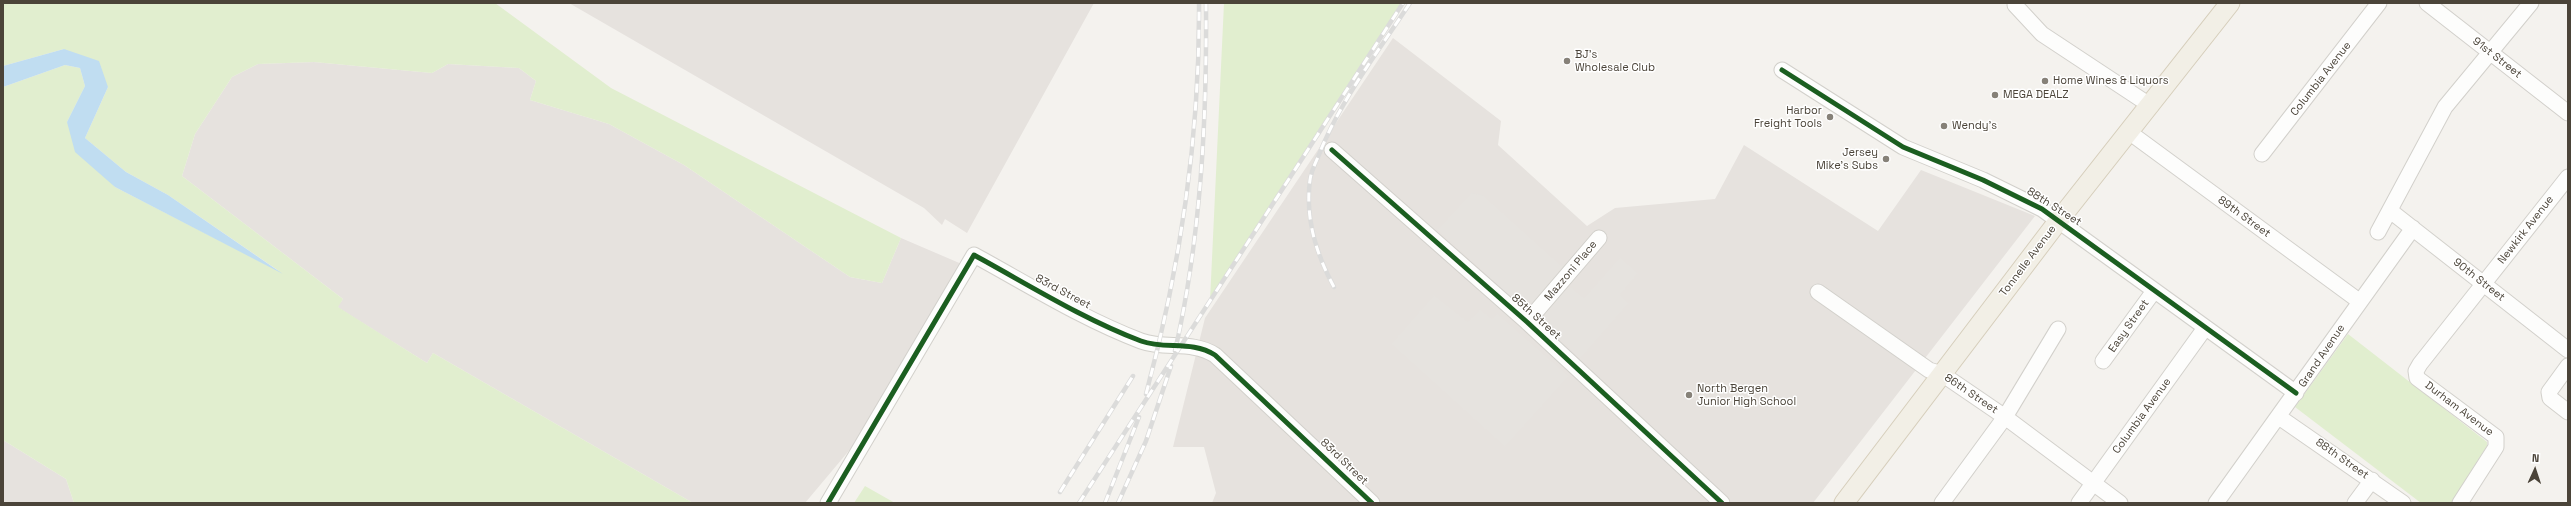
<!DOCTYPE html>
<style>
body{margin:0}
#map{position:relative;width:2571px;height:506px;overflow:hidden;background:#f4f2ee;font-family:"Space Grotesk",sans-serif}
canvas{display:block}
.frame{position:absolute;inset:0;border:4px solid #4b4439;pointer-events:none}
.north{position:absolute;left:2515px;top:450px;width:40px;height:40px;-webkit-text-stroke:3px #fff;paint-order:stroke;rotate:3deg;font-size:11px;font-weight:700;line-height:16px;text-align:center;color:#4b4439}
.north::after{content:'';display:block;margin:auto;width:14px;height:18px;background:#4b4439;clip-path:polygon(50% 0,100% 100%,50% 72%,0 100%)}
</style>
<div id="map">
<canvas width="2571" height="506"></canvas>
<div class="frame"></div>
<div class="north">N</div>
</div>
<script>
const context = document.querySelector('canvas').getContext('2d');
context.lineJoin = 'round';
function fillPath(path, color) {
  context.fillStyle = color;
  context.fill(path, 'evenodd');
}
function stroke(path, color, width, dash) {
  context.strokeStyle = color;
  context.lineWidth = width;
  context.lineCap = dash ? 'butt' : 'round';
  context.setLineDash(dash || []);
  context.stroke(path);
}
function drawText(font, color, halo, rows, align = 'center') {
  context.font = font + ' "Space Grotesk",sans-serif';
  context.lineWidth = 3;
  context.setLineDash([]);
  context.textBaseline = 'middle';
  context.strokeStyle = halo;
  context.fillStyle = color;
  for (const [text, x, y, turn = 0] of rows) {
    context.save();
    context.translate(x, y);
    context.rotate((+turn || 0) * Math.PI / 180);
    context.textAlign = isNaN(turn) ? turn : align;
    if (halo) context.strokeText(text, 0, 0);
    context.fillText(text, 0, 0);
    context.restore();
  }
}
fillPath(new Path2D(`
 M569 3H1094L967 233 945 219 942 225 924 208Z
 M1393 38 1501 121 1498 145 1587 226 1615 208 1715 199 1744 145 1878 231 1921 170 2035 216 1813 503H1212L1216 493 1204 447H1173L1205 318Z
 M314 62 432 73 448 64 519 68 536 81 530 100 609 124 684 165 850 277 882 283 901 238 964 265 884 409 805 503H693L433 353 427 363 337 307 343 299 182 176 195 134 232 77 258 64Z
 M3 440 66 479 74 503H3Z`), '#e6e2de');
fillPath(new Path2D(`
 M3 3H495L611 88 901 238 882 283 850 277 684 165 609 124 530 100 536 81 519 68 448 64 432 73 314 62 258 64 232 77 195 134 182 176 343 299 338 307 427 363 433 353 693 503H74L66 479 3 440V87L65 65 80 68 85 86 67 122 115 187 279 271 168 195 126 172 85 138 108 87 64 49 3 66Z
 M1224 3H1404L1210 301Z
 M2348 334 2487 442V446L2451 503H2421L2295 407Z
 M865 486 895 503H854Z`), '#e1eecf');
fillPath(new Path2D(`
 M1471 193 1484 196 1563 267 1526 311 1437 230Z
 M1620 257 1638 273 1620 295 1629 303 1580 359 1538 318 1567 284 1584 298Z
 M1434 295 1468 322 1480 309 1492 319 1497 313 1569 376 1505 447 1391 344Z`), '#e6e3df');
fillPath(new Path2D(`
 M64 49 99 61 108 87 85 138 126 172 168 195 283 274 115 187 75 152 67 122 85 86 80 68 65 65 3 87V66Z`), '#c0ddf1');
const minor = new Path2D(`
 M2017 3 2015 5 2042 34 2151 106
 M2427 3 2568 113
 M1782 70 1903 147 1983 180 2042 209 2296 393
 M2129 132 2359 301
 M1332 150 1527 322 1722 503
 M2262 154 2379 3
 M2391 209 2393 213 2568 350
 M2378 232 2445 107 2531 3
 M1818 292 1929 370 1942 374 2005 417 2120 503
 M1527 322 1599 238
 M2103 361 2154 291
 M2568 366 2549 392 2550 398 2568 412
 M2279 417 2403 503
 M828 503 974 255C1029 285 1083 319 1141 341 1166 350 1191 340 1215 355L1372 503
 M1942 503 2005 417 2058 329
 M2079 503 2205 328
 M2216 503 2413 228
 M2355 503 2372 480
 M2460 503 2496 447V437L2417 378 2416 371 2420 364 2568 177`);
const major = new Path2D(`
 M1844 503 2059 220 2230 3`);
stroke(minor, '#d2d0cb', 17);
stroke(major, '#d6cebb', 21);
stroke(minor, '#fdfdfc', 15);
stroke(major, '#f2efe6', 19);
const rail = new Path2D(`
 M1334 287C1316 254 1305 218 1310 180 1311 172 1315 164 1318 157 1339 102 1378 52 1410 3
 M1175 351C1201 237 1207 120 1206 3
 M1146 394C1180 268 1200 134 1199 3
 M1060 492 1133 376
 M1079 503 1403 3
 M1105 503 1139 417
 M1118 503 1146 441 1171 366`);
stroke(rail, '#dbdbda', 4.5);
stroke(rail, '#fff', 3, [9]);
stroke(new Path2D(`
 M1782 70 1903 147 1983 180 2042 209 2296 393
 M1332 150 1527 322 1722 503
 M828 503 974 255C1029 285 1083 319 1141 341 1166 350 1191 340 1215 355L1372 503`), '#1b5e20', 5);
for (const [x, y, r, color] of [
 [1567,61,4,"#868178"],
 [2045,81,4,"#868178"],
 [1995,95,4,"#868178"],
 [1830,117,4,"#868178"],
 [1944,126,4,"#868178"],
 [1886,159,4,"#868178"],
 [1689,395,4,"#868178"]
]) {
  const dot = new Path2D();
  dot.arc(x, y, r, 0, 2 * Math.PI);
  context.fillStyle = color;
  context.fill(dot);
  stroke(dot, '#fff', 1.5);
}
drawText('11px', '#4b4439', '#fff', [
 ["BJ's",1575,55],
 ["Wholesale Club",1575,68],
 ["Home Wines & Liquors",2053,81],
 ["MEGA DEALZ",2003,95],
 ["Harbor",1822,111,"right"],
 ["Freight Tools",1822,124,"right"],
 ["Wendy's",1952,126],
 ["Jersey",1878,153,"right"],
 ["Mike's Subs",1878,166,"right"],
 ["North Bergen",1697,389],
 ["Junior High School",1697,402]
], 'left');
drawText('11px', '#4b4439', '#fff', [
 ["91st Street",2497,58,38],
 ["Columbia Avenue",2321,79,-52],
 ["88th Street",2054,207,32],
 ["89th Street",2244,217,36],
 ["Newkirk Avenue",2526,230,-52],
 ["Tonnelle Avenue",2028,261,-53],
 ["Mazzoni Place",1571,271,-50],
 ["90th Street",2479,280,38],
 ["83rd Street",1063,292,28],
 ["85th Street",1536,317,42],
 ["Easy Street",2129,326,-55],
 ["Grand Avenue",2322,356,-56],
 ["86th Street",1971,394,34],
 ["Durham Avenue",2459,409,37],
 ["Columbia Avenue",2142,416,-54],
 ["88th Street",2342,459,35],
 ["83rd Street",1344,462,44]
]);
</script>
